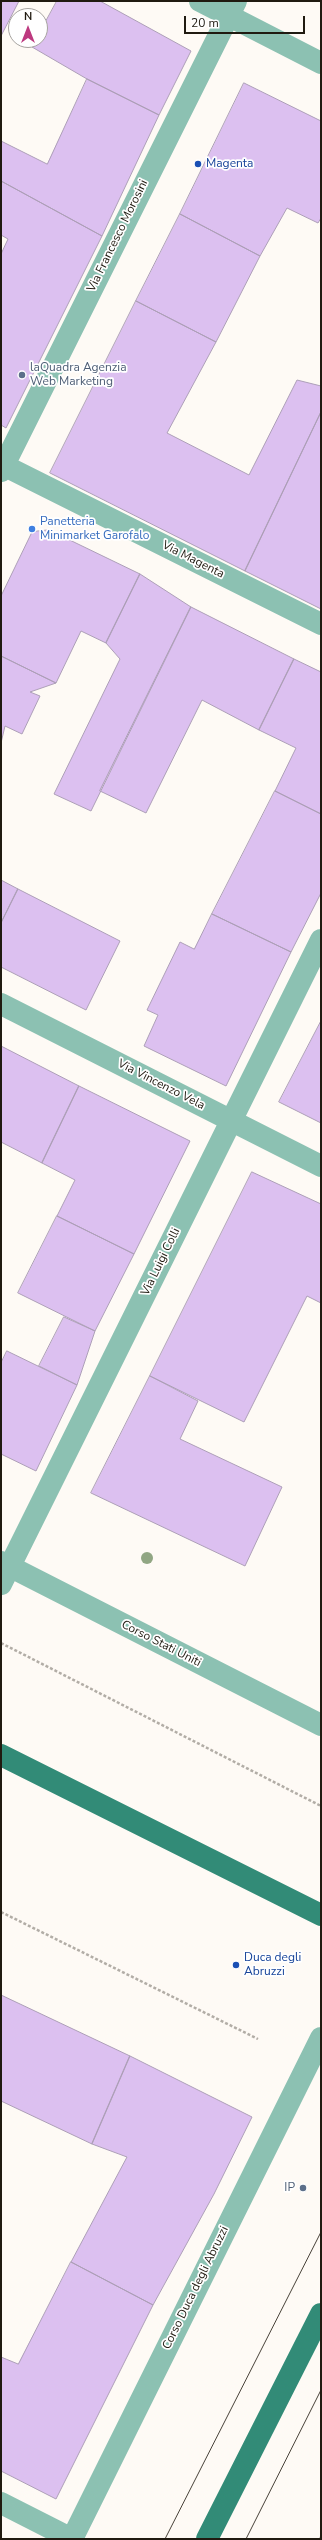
<!DOCTYPE html>
<style>
body{margin:0}
#map{position:relative;width:322px;height:2540px;overflow:hidden;background:#fefaf5;font-family:"Nunito Sans",sans-serif}
canvas{display:block}
.frame{position:absolute;inset:0;border:2px solid #201a10;pointer-events:none}
.north{position:absolute;left:8px;top:8px;width:40px;height:40px;box-sizing:border-box;background:#fff;border:1px solid #a6a39f;border-radius:50%;rotate:0deg;font-size:11px;font-weight:700;line-height:16px;text-align:center;color:#201a10}
.north::after{content:'';display:block;margin:auto;width:14px;height:18px;background:#bd397f;clip-path:polygon(50% 0,100% 100%,50% 72%,0 100%)}
.scale{position:absolute;left:184px;top:16px;width:121px;height:18px;box-sizing:border-box;border:2px solid #201a10;border-top:0;padding-left:5px;font-size:12px;line-height:14px;white-space:nowrap;color:#201a10;-webkit-text-stroke:3px #fff;paint-order:stroke}
</style>
<div id="map">
<canvas width="322" height="2540"></canvas>
<div class="frame"></div>
<div class="north">N</div>
<div class="scale">20 m</div>
</div>
<script>
const context = document.querySelector('canvas').getContext('2d');
context.lineJoin = 'round';
function fillPath(path, color) {
  context.fillStyle = color;
  context.fill(path, 'evenodd');
}
function stroke(path, color, width, dash) {
  context.strokeStyle = color;
  context.lineWidth = width;
  context.lineCap = dash ? 'butt' : 'round';
  context.setLineDash(dash || []);
  context.stroke(path);
}
function drawText(font, color, halo, rows, align = 'center') {
  context.font = font + ' "Nunito Sans",sans-serif';
  context.lineWidth = 3.5;
  context.setLineDash([]);
  context.textBaseline = 'middle';
  context.strokeStyle = halo;
  context.fillStyle = color;
  for (const [text, x, y, turn = 0] of rows) {
    context.save();
    context.translate(x, y);
    context.rotate((+turn || 0) * Math.PI / 180);
    context.textAlign = isNaN(turn) ? turn : align;
    if (halo) context.strokeText(text, 0, 0);
    context.fillText(text, 0, 0);
    context.restore();
  }
}
const building = new Path2D(`
 M1 1H19L1 36Z
 M57 1H100L191 51 159 115 87 79 32 47 36 40H40V32Z
 M87 79 159 115 102 236 1 181V141L47 164Z
 M244 83 321 121V218L318 223 287 208 260 256 180 214Z
 M1 181 102 236 6 428 1 425V254L8 239 1 235Z
 M180 214 260 256 216 342 136 301Z
 M136 301 216 342 167 433 249 475 297 380 321 386V412L245 571 50 473Z
 M321 412V609L245 571Z
 M49 530 140 574 106 643 81 631 56 683 1 656V596L32 532Z
 M140 574 191 607 91 811 54 794 120 659 106 643Z
 M191 607 294 659 259 730 202 700 146 813 100 791Z
 M1 656 56 683 30 692 40 696 22 734 5 726 1 743Z
 M294 659 321 672V814L275 791 296 748 259 730Z
 M275 791 321 814V893L291 952 212 914Z
 M1 880 18 889 1 923Z
 M18 889 120 941 86 1010 1 967V923Z
 M212 914 291 952 226 1086 144 1046 158 1015 147 1010 180 942 194 949Z
 M321 1021V1123L279 1102Z
 M1 1046 79 1086 42 1163 1 1142Z
 M79 1086 190 1141 134 1254 57 1216 75 1180 42 1163Z
 M252 1172 321 1204V1303L307 1296 244 1422 150 1376Z
 M57 1216 134 1254 95 1331 18 1293Z
 M64 1317 95 1331 77 1385 39 1366Z
 M7 1351 77 1385 36 1471 1 1454V1363Z
 M150 1376 198 1401 180 1439 282 1487 245 1566 91 1493Z
 M1 1995 130 2056 92 2144 1 2101Z
 M130 2056 252 2117 214 2194 153 2305 71 2262 127 2157 92 2144Z
 M71 2262 153 2305 56 2499 1 2471V2357L18 2364Z`);
fillPath(building, '#dcc0f0');
stroke(building, '#ad9fb7', 1);
stroke(new Path2D(`
 M1 1643 321 1806
 M1 1912 258 2039
 M320 2539 321 2537`), '#b2ada6', 2.5, [3, 2]);
stroke(new Path2D(`
 M200 1 321 63
 M1 464 321 624
 M1 471 236 1
 M1 1004 321 1166
 M1 1562 321 1725
 M1 1584 321 940
 M1 2503 72 2539
 M72 2539 321 2038`), '#8cc1b2', 22);
stroke(new Path2D(`
 M1 1755 321 1915
 M207 2539 321 2314`), '#328b77', 22);
stroke(new Path2D(`
 M165 2539 321 2232
 M246 2539 321 2390`), '#484239', 1);
context.fillStyle = '#91a683';
for (const [x, y] of [
 [147,1558]
]) {
  context.beginPath();
  context.arc(x, y, 6, 0, 2 * Math.PI);
  context.fill();
}
for (const [x, y, r, color] of [
 [198,164,4,"#1a4fb4"],
 [22,375,4,"#5c6f8a"],
 [32,529,4,"#3f7fe0"],
 [236,1965,4,"#1a4fb4"],
 [303,2188,4,"#5c6f8a"]
]) {
  const dot = new Path2D();
  dot.arc(x, y, r, 0, 2 * Math.PI);
  context.fillStyle = color;
  context.fill(dot);
  stroke(dot, '#fff', 1.5);
}
drawText('12px', '#164399', '#fff', [
 ["Magenta",206,164],
 ["Duca degli",244,1958],
 ["Abruzzi",244,1972]
], 'left');
drawText('12px', '#201a10', '#fff', [
 ["Via Francesco Morosini",118,236,-64],
 ["Via Magenta",193,560,27],
 ["Via Vincenzo Vela",161,1085,27],
 ["Via Luigi Colli",161,1262,-64],
 ["Corso Stati Uniti",161,1644,27],
 ["Corso Duca degli Abruzzi",196,2288,-64]
]);
drawText('12px', '#4e5e75', '#fff', [
 ["laQuadra Agenzia",30,368],
 ["Web Marketing",30,382],
 ["IP",295,2188,"right"]
], 'left');
drawText('12px', '#366cbe', '#fff', [
 ["Panetteria",40,522],
 ["Minimarket Garofalo",40,536]
], 'left');
</script>
